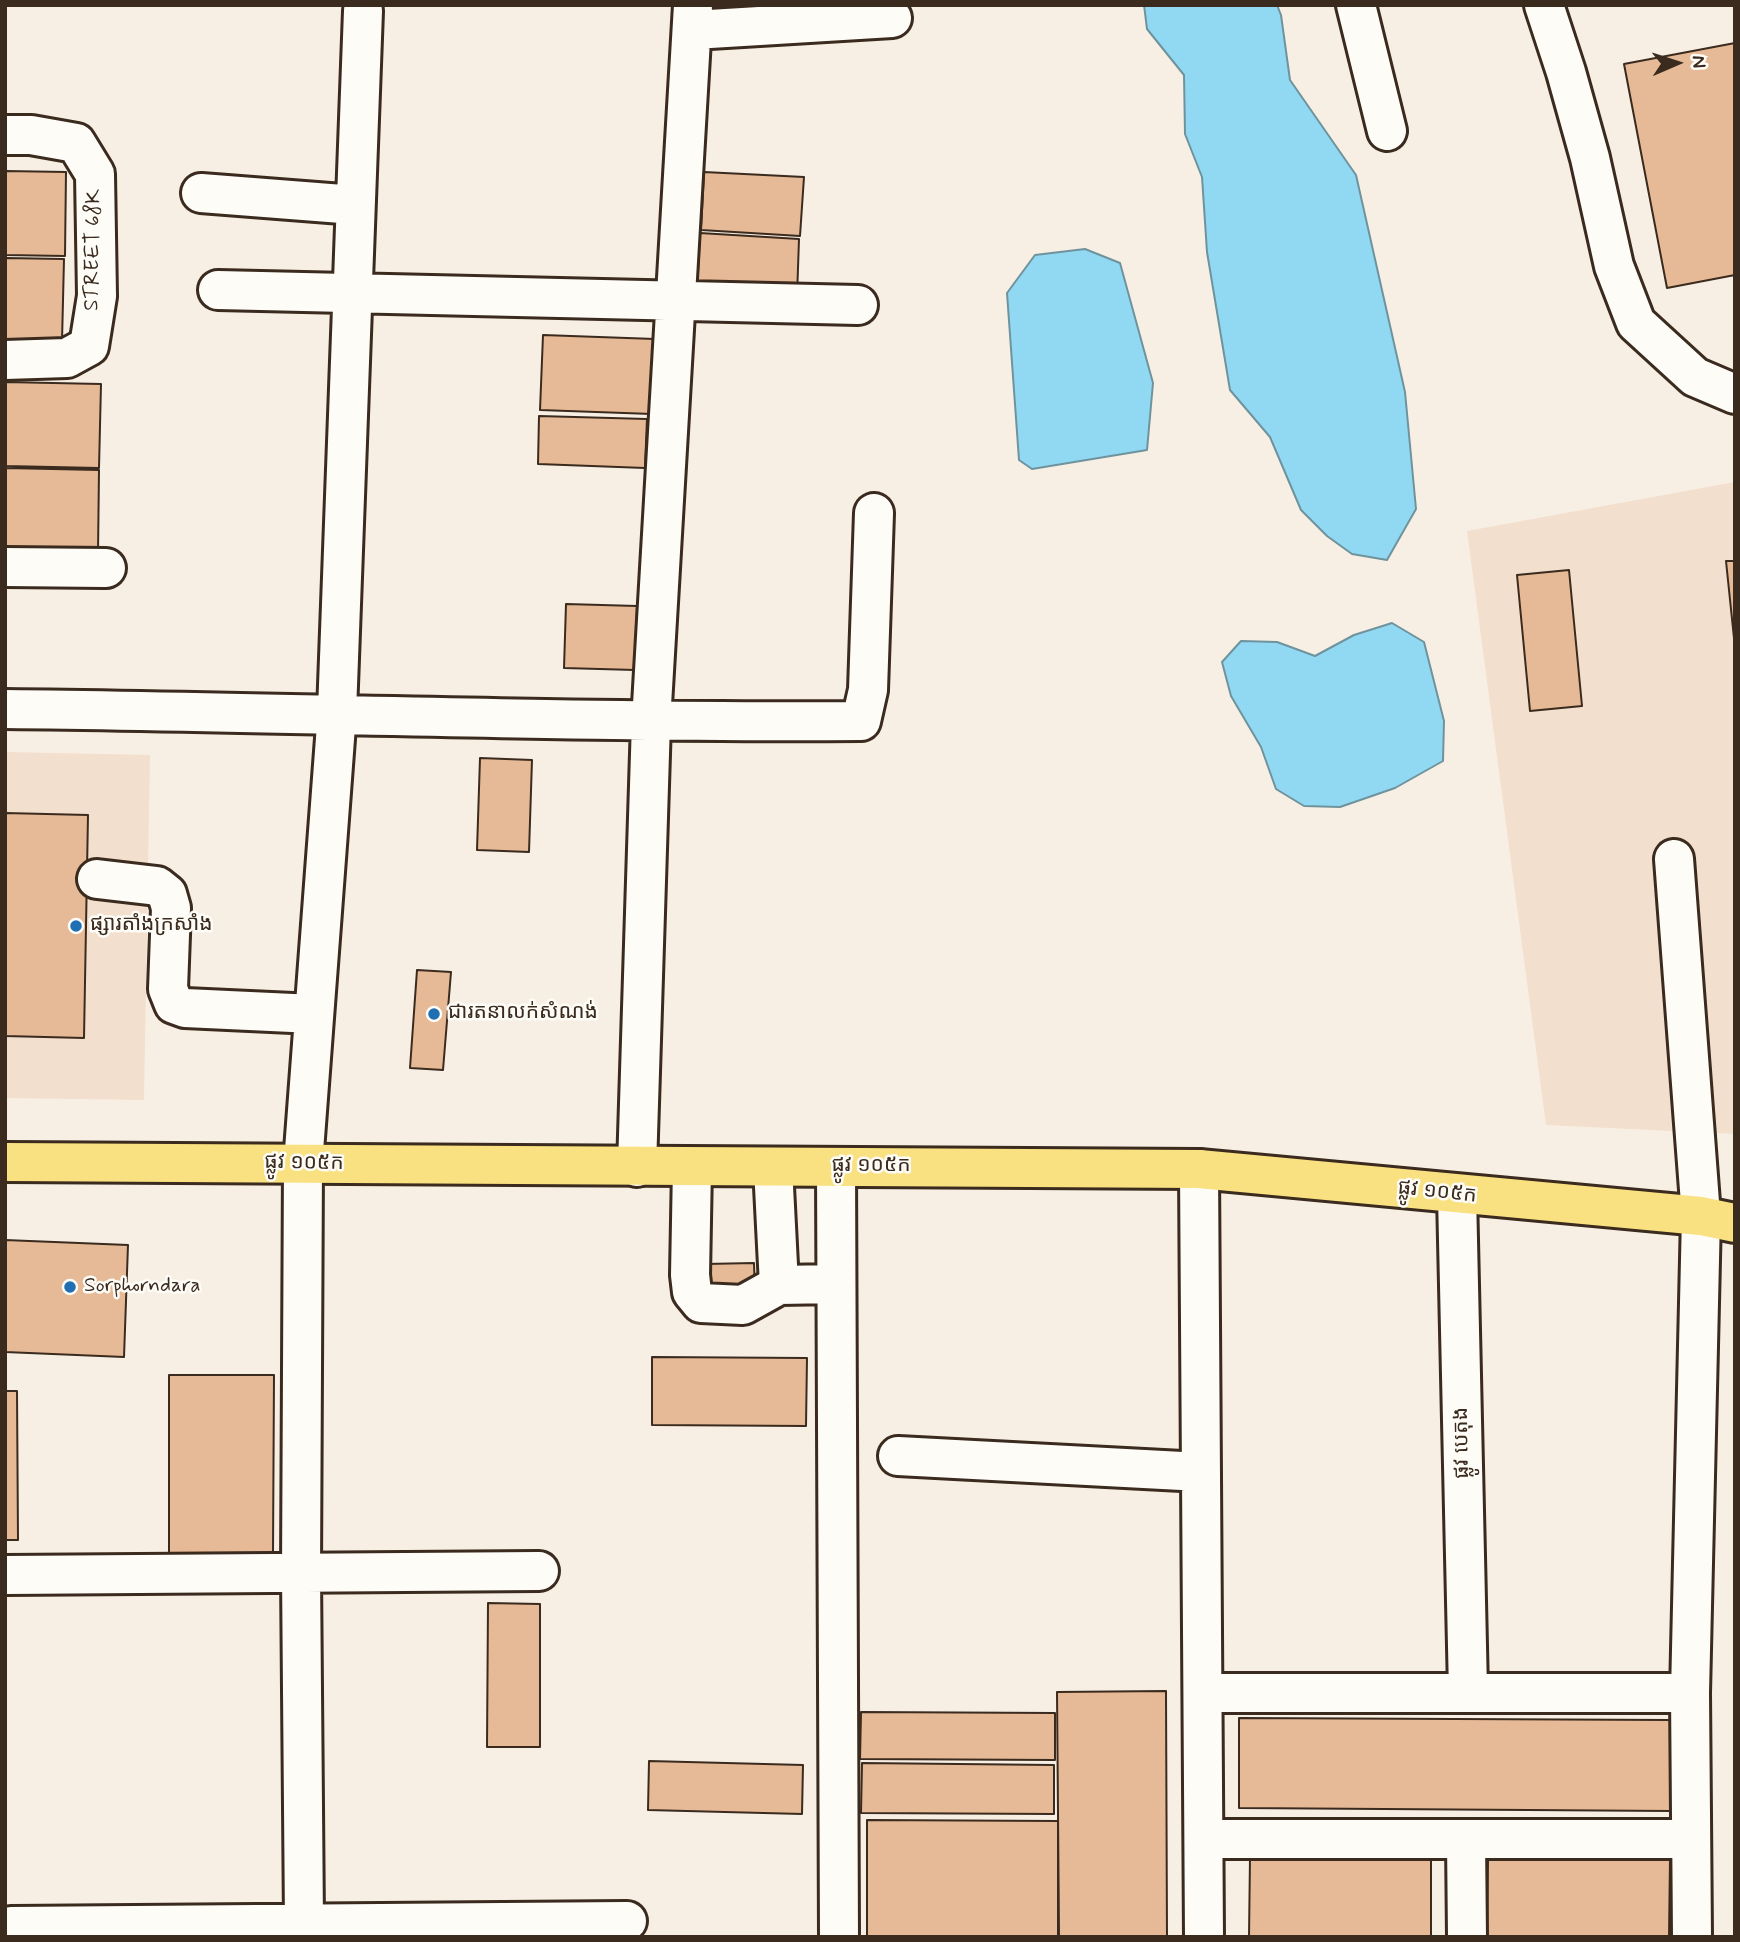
<!DOCTYPE html>
<meta charset="utf-8">
<style>
body{margin:0}
#map{position:relative;width:1740px;height:1942px;overflow:hidden;background:#f8efe4;font-family:Mynerve,sans-serif}
canvas{display:block}
.frame{position:absolute;inset:0;border:7px solid #3b2a1e;pointer-events:none}
.north{position:absolute;left:1642px;top:28px;width:70px;height:70px;-webkit-text-stroke:5px #fdfcf7;paint-order:stroke;rotate:87deg;font-size:19px;font-weight:700;line-height:28px;text-align:center;color:#3b2a1e}
.north::after{content:'';display:block;margin:auto;width:24px;height:32px;background:#3b2a1e;clip-path:polygon(50% 0,100% 100%,50% 72%,0 100%)}
</style>
<div id="map">
<canvas width="1740" height="1942"></canvas>
<div class="frame"></div>
<div class="north">N</div>
</div>
<script>
const context = document.querySelector('canvas').getContext('2d');
context.lineJoin = 'round';
function fillPath(path, color) {
  context.fillStyle = color;
  context.fill(path, 'evenodd');
}
function stroke(path, color, width, dash) {
  context.strokeStyle = color;
  context.lineWidth = width;
  context.lineCap = dash ? 'butt' : 'round';
  context.setLineDash(dash || []);
  context.stroke(path);
}
function drawText(font, color, halo, rows, align = 'center') {
  context.font = font + ' Mynerve,"Noto Sans Khmer",sans-serif';
  context.lineWidth = 5;
  context.setLineDash([]);
  context.textBaseline = 'middle';
  context.strokeStyle = halo;
  context.fillStyle = color;
  for (const [text, x, y, turn = 0] of rows) {
    context.save();
    context.translate(x, y);
    context.rotate((+turn || 0) * Math.PI / 180);
    context.textAlign = isNaN(turn) ? turn : align;
    if (halo) context.strokeText(text, 0, 0);
    context.fillText(text, 0, 0);
    context.restore();
  }
}
fillPath(new Path2D(`
 M1735 482V1134L1546 1125 1467 531Z
 M5 752 150 755 144 1100 5 1098Z`), '#f3dfcd');
const water = new Path2D(`
 M1144 5H1277L1281 15 1290 80 1356 175 1405 392 1416 509 1387 560 1352 554 1327 536 1301 510 1270 437 1230 390 1207 252 1202 177 1185 134 1184 75 1147 29Z
 M1085 249 1120 263 1153 383 1147 450 1032 469 1019 460 1007 293 1035 255Z
 M1392 623 1424 642 1444 721 1443 761 1395 788 1340 807 1304 806 1276 789 1261 747 1231 696 1222 662 1241 641 1277 642 1315 656 1354 635Z`);
fillPath(water, '#91d9f2');
stroke(water, '#6f939d', 2);
const building = new Path2D(`
 M1735 43V275L1667 288 1624 64Z
 M5 171 66 172 65 256 5 255Z
 M704 172 804 177 800 236 701 230Z
 M700 233 799 239 797 297 697 292Z
 M5 258 64 259 62 342 5 341Z
 M543 335 655 339 652 414 540 410Z
 M5 382 101 384 99 468 5 466Z
 M539 416 647 419 645 468 538 464Z
 M5 468 99 470 98 554 5 552Z
 M1726 561H1735V648Z
 M1569 570 1582 706 1530 711 1517 575Z
 M566 604 637 606 635 670 564 668Z
 M480 758 532 760 529 852 477 850Z
 M5 813 88 815 84 1038 5 1036Z
 M417 970 451 972 443 1070 410 1068Z
 M5 1240 128 1245 124 1357 5 1352Z
 M754 1263 755 1294 704 1295 705 1264Z
 M652 1357 807 1358 806 1426 652 1425Z
 M169 1375H274L273 1553H169Z
 M5 1391H17L18 1540H5Z
 M488 1603 540 1604V1747H487Z
 M1166 1691 1167 1937H1059L1057 1692Z
 M861 1712 1055 1713V1760L860 1759Z
 M1239 1718 1671 1720V1811L1239 1808Z
 M649 1761 803 1765 802 1814 648 1810Z
 M862 1763 1054 1765V1814L861 1813Z
 M867 1820 1058 1821V1937L867 1936Z
 M1250 1857 1431 1859V1937H1249Z
 M1488 1858 1670 1860 1669 1937H1487Z`);
fillPath(building, '#e6ba96');
stroke(building, '#3b2a1e', 2);
const minor = new Path2D(`
 M1356 5 1387 131
 M1544 5 1566 72 1590 158 1614 266 1636 323 1695 377 1735 394
 M693 30 892 18
 M5 135H31L76 143 95 174 97 296 89 346 67 358 5 360
 M201 193 355 205
 M218 290 858 305
 M5 567 106 568
 M5 709C290 712 575 723 861 721L868 690 874 513
 M1674 859 1701 1216 1690 1693 1692 1937
 M97 879 157 886 167 894 171 908 168 989 174 1004 185 1008 314 1014
 M637 1167 651 722 693 5
 M692 1167 690 1275 692 1292 701 1303 743 1305 779 1285 836 1284
 M773 1167 779 1285
 M836 1167 839 1937
 M1199 1169 1204 1937
 M1457 1195 1468 1691
 M898 1456 1201 1472
 M5 1575 539 1571
 M1203 1693H1690
 M1204 1839H1691
 M1466 1840 1467 1937
 M304 1923 301 1573 303 1164 337 712 363 11
 M11 1926 627 1921`);
const major = new Path2D(`
 M5 1162 1199 1169 1701 1216 1735 1223`);
stroke(minor, '#3b2a1e', 44);
stroke(major, '#3b2a1e', 44);
stroke(minor, '#fdfcf7', 38);
stroke(major, '#f9e181', 38);
for (const [x, y, r, color] of [
 [76,926,7,"#1f6fb2"],
 [434,1014,7,"#1f6fb2"],
 [70,1287,7,"#1f6fb2"]
]) {
  const dot = new Path2D();
  dot.arc(x, y, r, 0, 2 * Math.PI);
  context.fillStyle = color;
  context.fill(dot);
  stroke(dot, '#fdfcf7', 2.5);
}
drawText('21px', '#3b2a1e', '#fdfcf7', [
 ["STREET 68K",94,250,-89],
 ["ផ្លូវ ១០៥ក",304,1164,1],
 ["ផ្លូវ ១០៥ក",871,1167],
 ["ផ្លូវ ១០៥ក",1437,1193,6],
 ["ផ្លូវ បេតុង",1463,1443,-91]
]);
drawText('21px', '#3b2a1e', '#fdfcf7', [
 ["ផ្សារតាំងក្រសាំង",90,926],
 ["ជារតនាលក់សំណង់",448,1014],
 ["Sorphorndara",84,1287]
], 'left');
</script>
